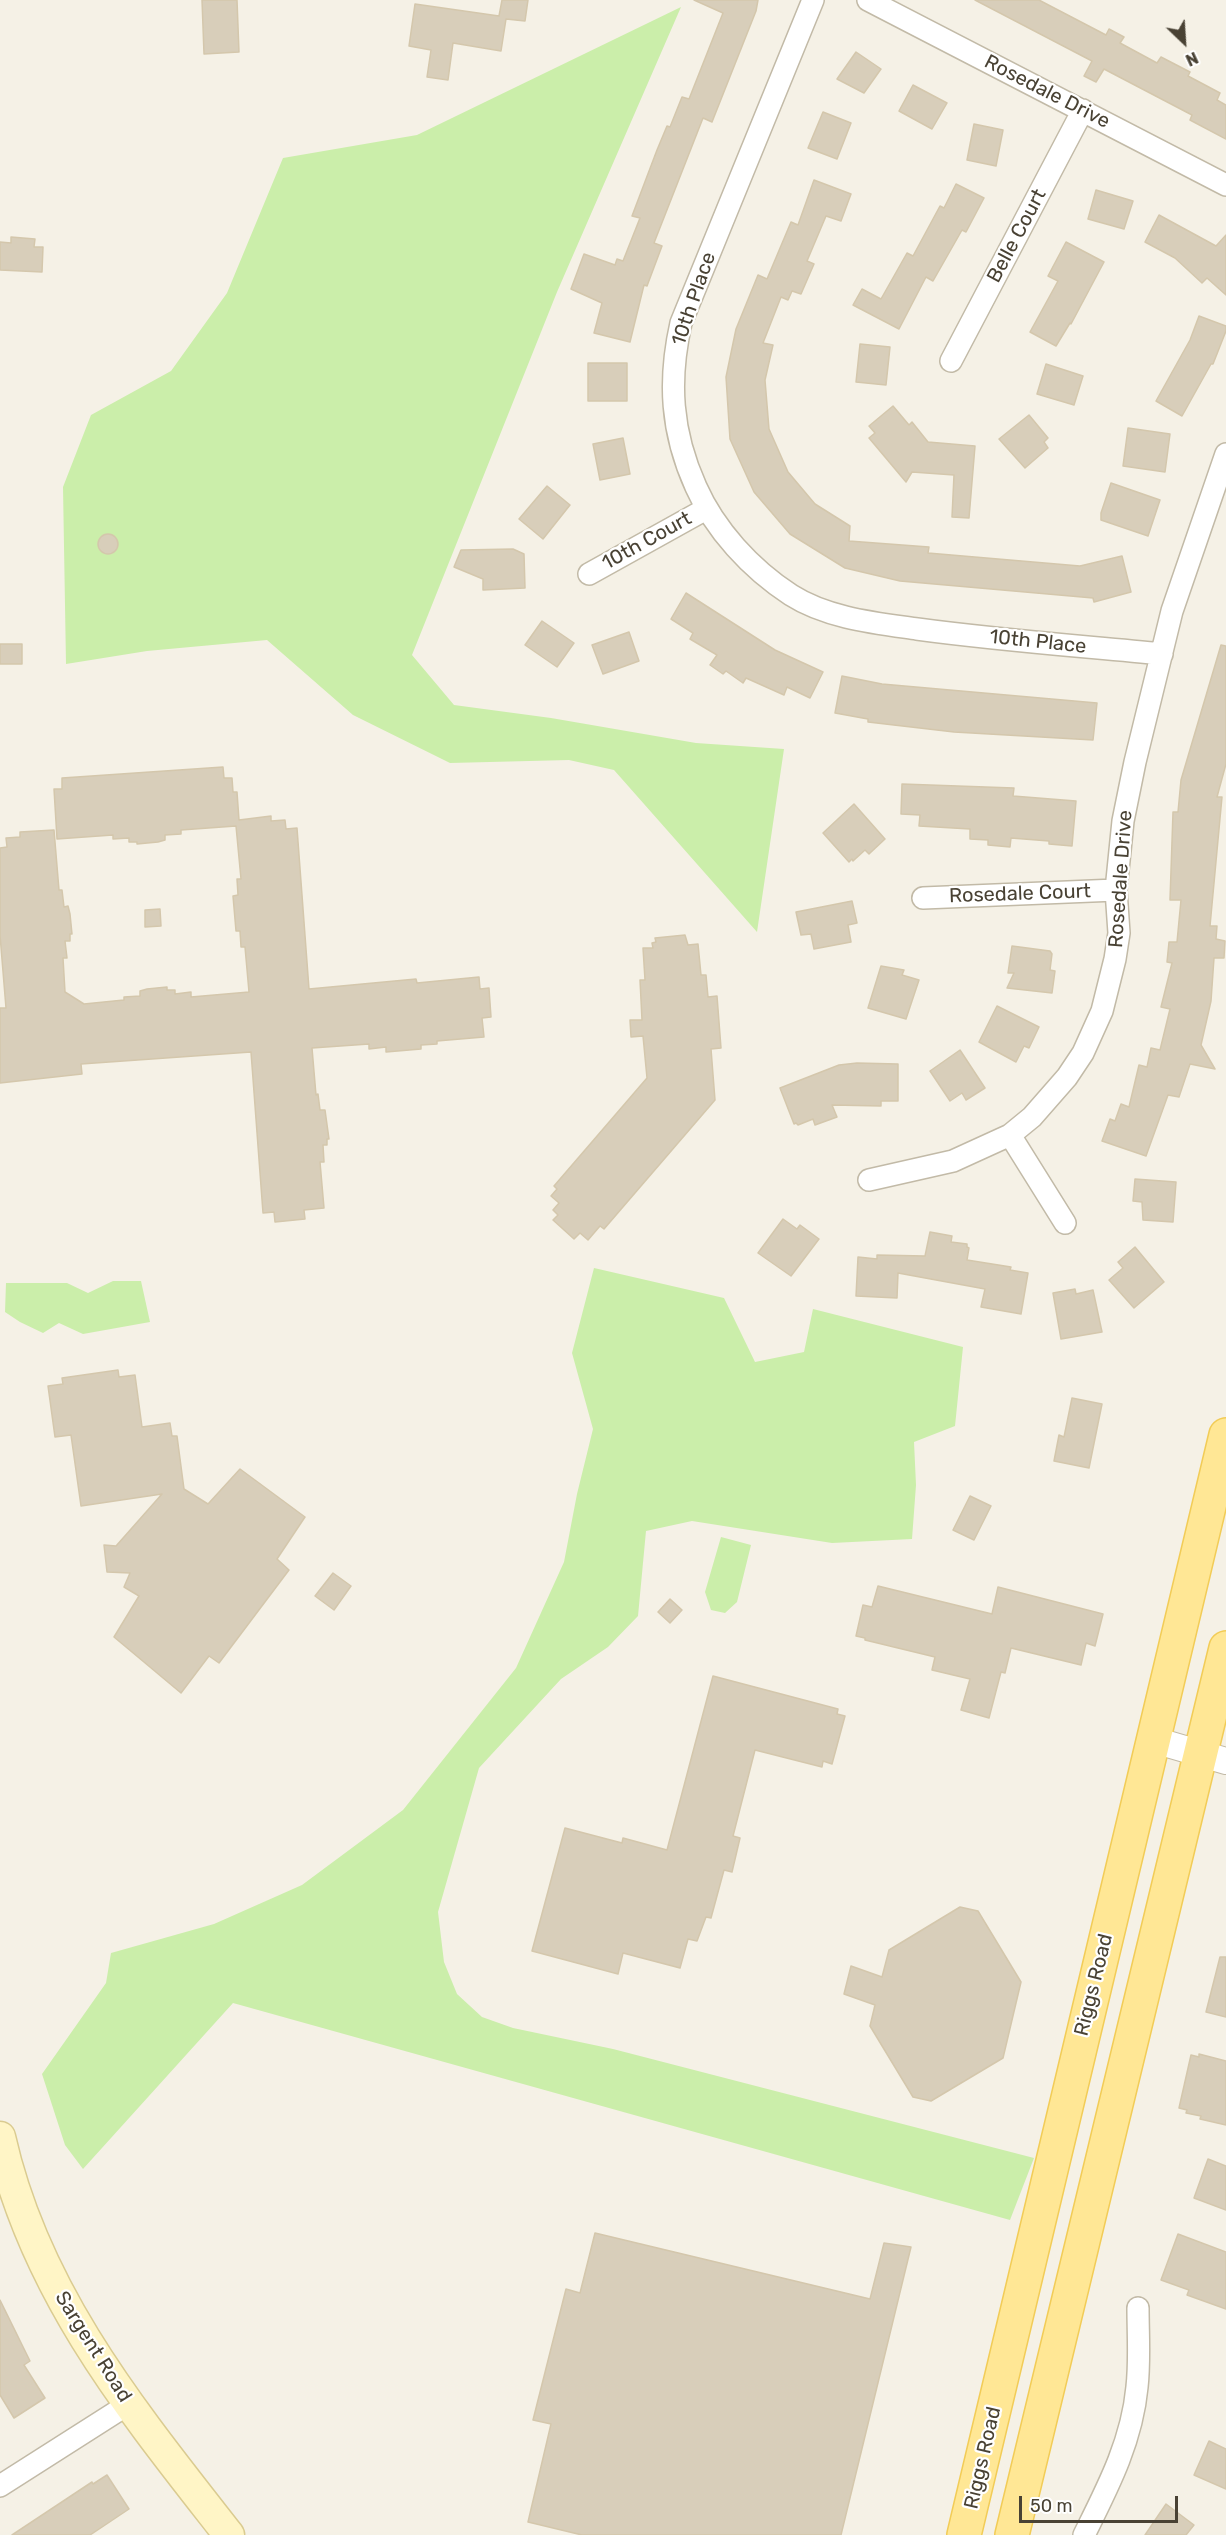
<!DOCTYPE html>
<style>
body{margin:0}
#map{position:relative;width:1226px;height:2535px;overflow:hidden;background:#f5f1e6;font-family:Rubik,sans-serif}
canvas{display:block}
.north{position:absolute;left:1154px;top:12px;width:60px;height:60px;-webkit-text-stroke:4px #fff;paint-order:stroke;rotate:155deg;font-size:16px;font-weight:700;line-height:24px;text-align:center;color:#494234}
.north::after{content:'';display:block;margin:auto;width:21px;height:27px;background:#494234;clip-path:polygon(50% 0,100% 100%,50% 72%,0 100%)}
.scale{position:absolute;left:1019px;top:2496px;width:159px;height:27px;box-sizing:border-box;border:3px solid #494234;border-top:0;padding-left:8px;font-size:18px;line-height:21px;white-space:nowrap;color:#494234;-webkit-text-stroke:4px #fff;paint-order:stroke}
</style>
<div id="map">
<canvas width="1226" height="2535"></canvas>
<div class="north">N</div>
<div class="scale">50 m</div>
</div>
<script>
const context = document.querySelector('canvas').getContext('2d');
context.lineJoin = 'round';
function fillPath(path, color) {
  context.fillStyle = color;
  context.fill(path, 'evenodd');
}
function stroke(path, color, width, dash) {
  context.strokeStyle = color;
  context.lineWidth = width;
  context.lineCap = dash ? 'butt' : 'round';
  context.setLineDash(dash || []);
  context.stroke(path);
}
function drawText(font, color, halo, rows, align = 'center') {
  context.font = font + ' Rubik,sans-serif';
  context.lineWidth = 4.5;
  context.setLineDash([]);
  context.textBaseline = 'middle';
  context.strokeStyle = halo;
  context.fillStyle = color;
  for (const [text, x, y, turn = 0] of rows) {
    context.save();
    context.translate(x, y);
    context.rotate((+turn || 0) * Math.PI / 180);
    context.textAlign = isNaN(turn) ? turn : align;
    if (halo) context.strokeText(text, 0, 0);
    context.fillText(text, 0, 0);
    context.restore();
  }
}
fillPath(new Path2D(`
 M681 7 557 292 412 655 454 705 551 718 696 743 784 749 757 932 614 770 569 760 450 763 353 715 267 640 147 651 66 664 63 487 91 415 171 371 227 293 283 158 417 135Z
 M594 1268 724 1298 755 1362 804 1352 813 1309 963 1347 955 1426 914 1442 916 1485 912 1539 832 1543 692 1521 646 1531 638 1616 608 1647 561 1679 479 1768 438 1912 444 1962 457 1994 482 2017 513 2028 613 2049 1034 2158 1010 2220 233 2003 83 2169 65 2145 42 2074 106 1983 111 1953 214 1924 302 1885 403 1810 516 1668 564 1562 577 1494 593 1429 572 1353Z
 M113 1281H141L150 1322 83 1334 59 1323 43 1333 20 1322 5 1312 6 1283H67L88 1293Z
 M721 1537 751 1545 737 1602 725 1613 711 1610 705 1592Z`), '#cbeeaa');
const building = new Path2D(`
 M202 0H237L239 52 204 54Z
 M502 0H528L525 21 506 19 501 51 453 43 448 80 427 77 431 50 409 46 415 4 499 16Z
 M694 0H758L756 11 712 122 703 118 654 243 662 246 647 286 644 285 630 342 594 333 602 303 571 289 584 254 615 265 617 259 623 261 640 218 632 216 657 150 667 126 670 127 682 97 689 99 723 13Z
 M975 0H1039L1106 35 1109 29 1124 37 1120 43 1157 63 1161 57 1190 72 1188 76 1220 93 1217 100 1226 105V139L1190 120 1192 115 1104 69 1096 82 1084 76 1092 61Z
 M856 52 881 69 864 93 837 79Z
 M913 85 947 103 932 129 899 111Z
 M823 112 851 123 837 159 808 148Z
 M974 124 1003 130 996 166 967 160Z
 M814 180 851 194 841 221 826 216 807 261 814 264 801 294 792 291 788 300 781 297 763 343 773 345 765 380 769 429 788 472 815 504 850 526 849 541 929 547 928 553 1080 566 1122 556 1131 592 1094 602 1093 598 900 581 845 568 790 534 754 492 730 439 726 377 736 329 758 275 767 279 791 222 798 225Z
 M956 184 984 198 966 232 962 230 933 281 926 277 899 329 853 305 862 289 881 299 907 253 913 256 940 206 944 208Z
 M1096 190 1133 201 1124 229 1088 219Z
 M1159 215 1216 246 1226 235V295L1207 278 1202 283 1175 258 1145 242Z
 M11 237 35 239 34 247H43L42 272 0 270V242L11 243Z
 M1066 242 1104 262 1071 324 1070 323 1056 346 1030 332 1058 281 1048 276Z
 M1199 316 1226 326V331L1213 364H1211L1182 416 1156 401 1190 340Z
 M860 344 890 347 886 385 856 382Z
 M588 363H627V401H588Z
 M1046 364 1083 376 1074 405 1037 394Z
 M893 406 909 425 912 422 928 442 975 446 969 518 952 517 954 475 912 472 906 482 869 438 875 433 869 426Z
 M1029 415 1048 438 1044 442 1048 448 1025 468 999 439Z
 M1128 428 1170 434 1165 472 1123 466Z
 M623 438 630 474 600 480 593 444Z
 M1111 483 1160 500 1148 536 1101 520V513Z
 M547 486 570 505 543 539 519 519Z
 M98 544a10 10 0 1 1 20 0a10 10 0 1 1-20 0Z
 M513 549 524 554 525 588 483 590V579L454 567 461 550Z
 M686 593 775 650 823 672 810 698 787 687 784 695 746 678 743 683 726 671 723 674 710 665 717 655 690 639 693 633 671 619Z
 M542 621 574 643 557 667 525 645Z
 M629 632 639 661 603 674 592 645Z
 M0 644H22V664H0Z
 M1221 645 1226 646V764L1217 797H1222L1210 926H1217L1216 939 1225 941 1224 958H1214L1211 1001 1201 1045 1215 1069 1190 1064 1179 1097 1168 1095 1146 1156 1102 1141 1110 1119 1115 1121 1121 1104 1129 1107 1139 1065 1147 1067 1151 1048 1160 1050 1170 1009 1161 1007 1172 963 1167 962 1169 942H1177L1181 900H1170L1173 812H1178L1181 780Z
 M842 676 882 684 1097 703 1093 740 954 732 868 722V719L835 713Z
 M223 767 224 778H232L233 792H237L239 820 271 816V821L285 820 286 829 297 828 309 989 416 979 417 983 479 977 480 989 489 988 491 1017 482 1018 484 1037 437 1041V1044L421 1045V1049L386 1052V1047L369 1049V1044L312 1048 316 1095 318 1094 320 1110H325L329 1139H327V1145H323L324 1162H320L324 1208 304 1210 305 1219 275 1222 274 1212 263 1213 251 1052 81 1064 82 1074 0 1083V1008H6L0 935V848L7 847 6 838 20 837V832L54 830 59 890H62L64 907 68 906 70 914 72 934H70V941H65L67 958H63L65 992 84 1004 124 1000V997L140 996V991L147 989 167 987V990H175V994L191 992V997L249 992 245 947H241L240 931H236L233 896 238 895 237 879H241L236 826 181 830V834L165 835V840L158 842 137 844V842H129V838L113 839V835L57 839 54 789H62V778Z
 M902 784 1014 788 1013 796 1076 801 1072 846 1049 844V841L1011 838 1010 847 988 845V840L970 839V829L919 826 920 815 901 814Z
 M854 804 885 839 869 854 865 850 853 861 852 859 849 862 823 833Z
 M852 901 857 923 848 925 851 942 814 949 811 934 801 935 796 912Z
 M160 909 161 926 145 927V910Z
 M685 935 688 945 698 944 701 975H706L708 997 717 996 721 1048 711 1049 715 1100 604 1229 600 1226 588 1240 580 1233 574 1239 553 1220 558 1215 553 1210 559 1203 551 1196 557 1189 554 1186 647 1078 643 1036 631 1037 630 1020H642L640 980H645L643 948H653L652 943 656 942 655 938Z
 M1012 946 1050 951 1052 954 1050 970 1055 971 1052 993 1007 988 1014 973H1008Z
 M881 966 904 970 902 975 919 980 906 1019 868 1008Z
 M997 1006 1039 1027 1029 1048 1024 1046 1016 1062 979 1042Z
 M960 1050 985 1088 966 1100 962 1093 950 1101 930 1071Z
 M857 1063 898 1064V1101H881V1106L832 1105 837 1117 815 1125 813 1119 798 1125 796 1123 794 1124 780 1088 839 1065Z
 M1135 1179 1176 1182 1173 1222 1143 1220 1142 1202 1133 1201Z
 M783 1219 797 1229 800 1225 819 1239 791 1276 758 1253Z
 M930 1232 952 1236 951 1242 967 1244V1247L969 1248 967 1260 1011 1267 1010 1270 1028 1273 1021 1314 981 1307 985 1289 898 1273 897 1298 856 1296 858 1257 877 1259V1255L925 1256Z
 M1135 1247 1164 1282 1134 1308 1109 1280 1123 1268 1118 1262Z
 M1075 1289 1076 1294 1093 1290 1102 1332 1061 1339 1053 1293Z
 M118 1370 119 1377 135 1375 142 1427 170 1423 172 1436H177L184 1489 208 1504 240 1469 305 1517 277 1559 289 1570 219 1663 209 1656 181 1693 114 1637 139 1596 124 1587 130 1573 107 1572 104 1545 116 1546 162 1494 81 1506 71 1435 55 1437 48 1386 63 1384 62 1378Z
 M1072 1398 1102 1404 1089 1468 1054 1461 1059 1435 1064 1437Z
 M970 1496 991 1506 974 1540 953 1530Z
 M333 1573 351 1586 334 1610 315 1596Z
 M878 1586 992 1614 998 1587 1103 1614 1095 1646 1086 1643 1081 1665 1011 1648 1005 1673 1001 1672 989 1718 961 1710 970 1679 932 1670 935 1657 865 1640V1638L856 1636 863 1605 872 1607Z
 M670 1599 682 1610 670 1623 658 1612Z
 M713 1676 838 1709 837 1714 845 1716 832 1764 823 1761 822 1767 755 1750 733 1836 740 1838 732 1872 724 1870 711 1918 706 1917 697 1941 688 1939 680 1968 623 1953 618 1974 532 1951 565 1828 622 1843 623 1838 667 1850Z
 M960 1907 978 1911 1021 1982 1003 2058 931 2101 913 2097 870 2026 875 2005 844 1994 851 1966 882 1977 889 1950Z
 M1220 1957H1226V2017L1206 2012Z
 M1199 2054 1226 2061V2125L1200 2119 1201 2116 1186 2113 1187 2110 1179 2108 1191 2055 1199 2057Z
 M1208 2159 1226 2166V2210L1194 2198Z
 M595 2233 870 2299 884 2243 911 2247 841 2535H582L528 2522 551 2424 533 2420 566 2289 580 2293Z
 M1178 2234 1226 2252V2309L1187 2295 1189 2290 1161 2280Z
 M0 2300 30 2361 24 2365 45 2398 14 2418 0 2395Z
 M1209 2441 1226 2449V2489L1194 2475Z
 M107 2475 129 2509 90 2535H12L92 2482 93 2484Z
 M1166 2504 1194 2525 1186 2535H1145Z`);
fillPath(building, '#d8ceba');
stroke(building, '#d4c7ac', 1.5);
const minor = new Path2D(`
 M813 0 681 323C668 381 671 432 696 487 715 530 751 569 791 595 827 618 875 623 917 629 998 640 1080 646 1162 654
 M868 0 1226 185
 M951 361 1083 110
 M589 574 706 509
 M923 898 1116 890
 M1010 1135 1065 1223
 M869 1180 953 1161 1010 1135 1032 1117 1067 1077 1083 1053 1102 1011 1115 959 1119 933 1116 890 1123 821 1135 762 1172 611 1226 454
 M0 2486 127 2405
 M1084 2535C1108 2487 1132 2441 1137 2387 1140 2361 1138 2334 1138 2308`);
const tertiary = new Path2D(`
 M1154 1740 1226 1761`);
const secondary = new Path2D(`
 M0 2137C35 2293 132 2411 229 2535`);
const primary = new Path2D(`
 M964 2535 1226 1435
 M1012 2535 1226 1648`);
stroke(minor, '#c2baa7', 24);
stroke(tertiary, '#c2baa7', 28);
stroke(secondary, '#dacb90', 33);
stroke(primary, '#f2cc57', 36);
stroke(minor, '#fff', 21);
stroke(tertiary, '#fff', 26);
stroke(secondary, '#fff5c6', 30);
stroke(primary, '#ffe795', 33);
drawText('20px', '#494234', '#fff', [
 ["Rosedale Drive",1047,92,27],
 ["Belle Court",1017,236,-62],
 ["10th Place",694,299,-71],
 ["10th Court",647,541,-29],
 ["10th Place",1038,642,6],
 ["Rosedale Drive",1121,879,-86],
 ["Rosedale Court",1020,894,-2],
 ["Riggs Road",1094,1985,-76],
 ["Sargent Road",93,2347,58],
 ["Riggs Road",983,2458,-77]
]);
</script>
